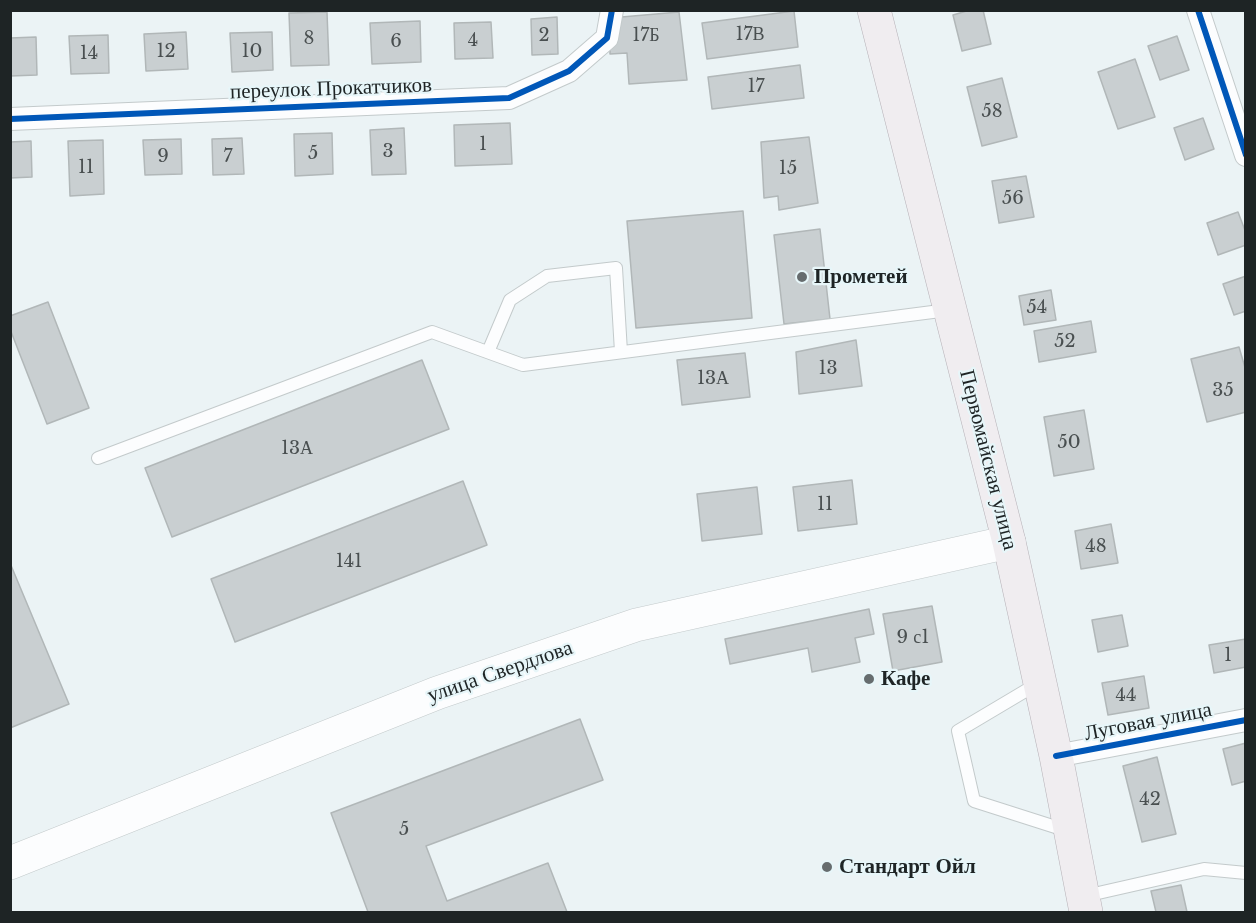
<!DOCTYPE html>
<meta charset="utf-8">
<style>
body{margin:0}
#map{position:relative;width:1256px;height:923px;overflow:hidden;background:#ebf3f5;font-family:"Libre Baskerville",serif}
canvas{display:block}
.frame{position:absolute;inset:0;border:12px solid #1e2425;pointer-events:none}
</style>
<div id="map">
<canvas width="1256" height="923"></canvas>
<div class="frame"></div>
</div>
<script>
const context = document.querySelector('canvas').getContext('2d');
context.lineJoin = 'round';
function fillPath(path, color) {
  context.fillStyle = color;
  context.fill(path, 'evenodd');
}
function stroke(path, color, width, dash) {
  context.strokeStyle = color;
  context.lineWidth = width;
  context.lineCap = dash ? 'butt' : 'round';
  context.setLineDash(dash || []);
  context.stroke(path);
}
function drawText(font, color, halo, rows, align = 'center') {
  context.font = font + ' "Libre Baskerville",serif';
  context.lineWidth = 4.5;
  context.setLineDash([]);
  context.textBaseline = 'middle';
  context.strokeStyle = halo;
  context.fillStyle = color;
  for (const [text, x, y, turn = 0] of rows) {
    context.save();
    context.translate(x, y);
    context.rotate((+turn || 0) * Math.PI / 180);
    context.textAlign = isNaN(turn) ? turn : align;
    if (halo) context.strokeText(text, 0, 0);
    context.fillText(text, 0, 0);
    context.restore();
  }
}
const building = new Path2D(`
 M970 10H983L991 44 962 51 953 15Z
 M794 11 798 47 707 59 702 23Z
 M327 12 329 65 291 66 289 13Z
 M679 12 687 80 629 84 627 53 610 54V18Z
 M557 17 558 54 532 55 531 19Z
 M420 21 421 62 372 64 370 23Z
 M491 22 493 58 455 59 454 23Z
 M186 32 188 69 146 71 144 34Z
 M272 32 273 70 232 72 230 33Z
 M108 35 109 73 71 74 69 36Z
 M1177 36 1189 70 1160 80 1148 46Z
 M36 37 37 75 10 76V38Z
 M1135 59 1155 117 1118 129 1098 72Z
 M800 65 804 98 712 109 708 77Z
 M1002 78 1017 137 982 146 967 87Z
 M1203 118 1214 149 1185 160 1174 128Z
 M510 123 512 164 455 166 454 125Z
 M404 128 406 174 372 175 370 130Z
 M332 133 333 174 295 176 294 134Z
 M809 137 818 203 779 210 778 196 764 198 761 142Z
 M242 138 244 174 213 175 212 139Z
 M181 139 182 174 145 175 143 140Z
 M103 140 104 194 70 196 68 141Z
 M31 141 32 177 10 178V142Z
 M1026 176 1034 217 999 223 992 181Z
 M743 211 752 318 636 328 627 221Z
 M1238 212 1246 233V245L1218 255 1207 223Z
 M820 229 830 319 784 324 774 235Z
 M1246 276V311L1234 315 1223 284Z
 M1051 290 1056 320 1024 325 1019 296Z
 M48 302 89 408 47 424 10 329V316Z
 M1091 321 1096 352 1039 362 1034 331Z
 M856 340 862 386 799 394 796 352Z
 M1239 347 1246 371V412L1207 422 1191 359Z
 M745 353 750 397 682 405 677 360Z
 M422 360 449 429 172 537 145 468Z
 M1084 410 1094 469 1054 476 1044 417Z
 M852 480 857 524 798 531 793 487Z
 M463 481 487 545 235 642 211 579Z
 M757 487 762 534 702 541 697 494Z
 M1111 524 1118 563 1081 569 1075 531Z
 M10 563 69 704 10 728Z
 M932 606 942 662 893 671 883 614Z
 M869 609 874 634 855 638 860 662 812 672 808 648 730 664 725 639Z
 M1122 615 1128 646 1098 652 1092 620Z
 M1246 639V667L1214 673 1209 645Z
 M1144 676 1149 708 1108 715 1102 683Z
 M580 719 603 780 426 846 447 901 548 863 567 912H368L331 813Z
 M1246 743V781L1232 785 1223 749Z
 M1157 757 1176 834 1142 842 1123 766Z
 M1181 885 1187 912H1156L1151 891Z`);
fillPath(building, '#c9cfd1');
stroke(building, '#b1b7b8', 1.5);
const lane = new Path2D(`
 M488 352 510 300 547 276 616 268 621 352
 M98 458 432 332 523 365 948 310
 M1037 684 958 731 974 801 1068 831
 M1085 896 1204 869 1246 873`);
const street = new Path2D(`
 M1198 10 1246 155
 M10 119 509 98 569 71 607 38 612 10
 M1056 756 1246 720`);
const secondary = new Path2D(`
 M10 863 437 693 636 625 1009 542`);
const primary = new Path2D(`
 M874 10 1009 542 1056 756 1086 912`);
stroke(lane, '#c3cacb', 14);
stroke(street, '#c3cacb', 24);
stroke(secondary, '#c3cacb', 34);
stroke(primary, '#b7b2b8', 34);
stroke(lane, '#fcfdfe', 12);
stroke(street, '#fcfdfe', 22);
stroke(secondary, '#fcfdfe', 33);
stroke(primary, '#f0edf0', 33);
stroke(new Path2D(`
 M1198 10 1246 155
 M10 119 509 98 569 71 607 38 612 10
 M1056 756 1246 720`), '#0057b8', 6);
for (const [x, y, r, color] of [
 [802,277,6,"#666c6e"],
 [869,679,6,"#666c6e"],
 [827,867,6,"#666c6e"]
]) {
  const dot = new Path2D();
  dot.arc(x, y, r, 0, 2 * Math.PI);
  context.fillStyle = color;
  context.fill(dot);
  stroke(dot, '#e7f6f9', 2);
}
drawText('18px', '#494f50', null, [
 ["17В",750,35],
 ["2",544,36],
 ["17Б",646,36],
 ["8",309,39],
 ["4",473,41],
 ["6",396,42],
 ["12",166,52],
 ["10",252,52],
 ["14",89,54],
 ["17",756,87],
 ["58",992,112],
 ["1",483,145],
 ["3",388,152],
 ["5",313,154],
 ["9",163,157],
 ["7",228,157],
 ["11",86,168],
 ["15",788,169],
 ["56",1013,199],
 ["54",1037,308],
 ["52",1065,342],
 ["13",828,369],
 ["13А",713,379],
 ["35",1223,391],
 ["50",1069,443],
 ["13А",297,449],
 ["11",825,505],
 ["48",1096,547],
 ["141",349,562],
 ["9 с1",913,638],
 ["1",1228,656],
 ["44",1126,696],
 ["42",1150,800],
 ["5",404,830]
]);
drawText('21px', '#1e2425', '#e7f6f9', [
 ["переулок Прокатчиков",331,89,-2],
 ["Первомайская улица",988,460,76],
 ["улица Свердлова",500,672,-19],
 ["Луговая улица",1148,722,-11]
]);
drawText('bold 21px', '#1e2425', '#e7f6f9', [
 ["Прометей",814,277],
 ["Кафе",881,679],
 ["Стандарт Ойл",839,867]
], 'left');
</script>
